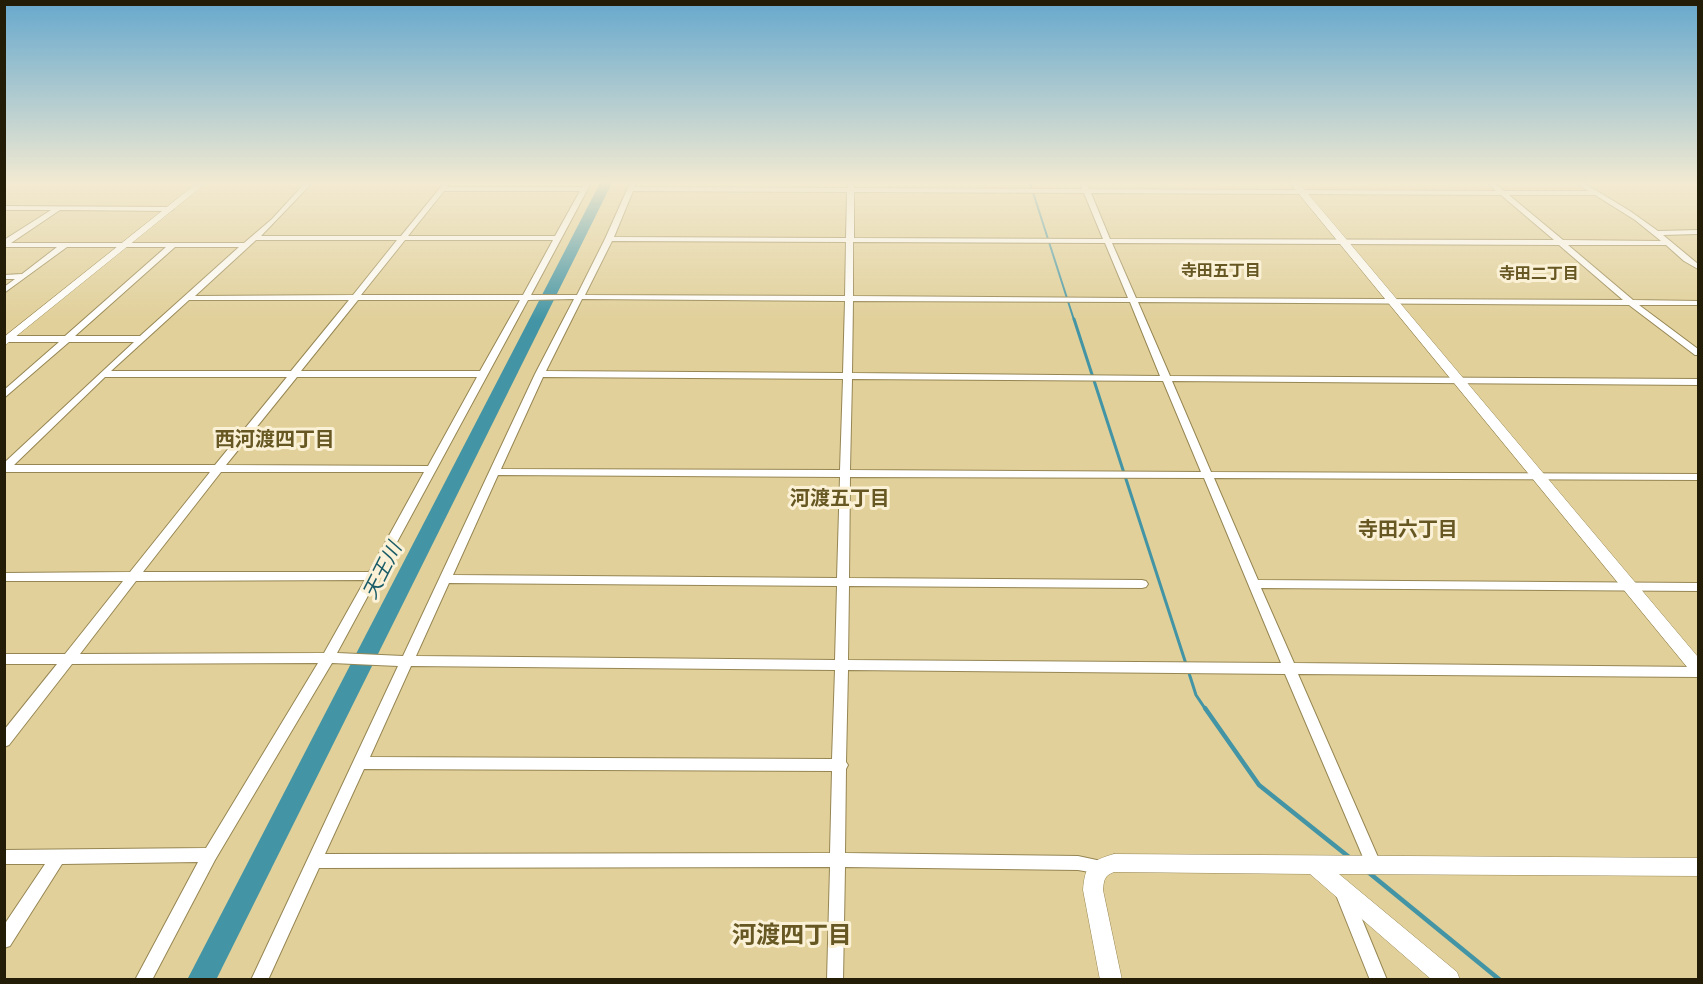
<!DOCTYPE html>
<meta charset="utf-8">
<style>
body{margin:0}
#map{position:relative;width:1703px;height:984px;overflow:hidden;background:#e1d09a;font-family:"Zilla Slab",serif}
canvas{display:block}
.frame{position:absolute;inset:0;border:6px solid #231c07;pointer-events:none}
</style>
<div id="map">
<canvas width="1703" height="984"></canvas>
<div class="frame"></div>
</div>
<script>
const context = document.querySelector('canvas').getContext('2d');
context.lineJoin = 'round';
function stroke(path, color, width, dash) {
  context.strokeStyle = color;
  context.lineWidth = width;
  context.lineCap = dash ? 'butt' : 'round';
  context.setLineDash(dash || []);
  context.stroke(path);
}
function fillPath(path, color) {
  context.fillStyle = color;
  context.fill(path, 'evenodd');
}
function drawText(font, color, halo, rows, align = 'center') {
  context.font = font + ' "Zilla Slab","Noto Sans JP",serif';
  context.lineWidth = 6;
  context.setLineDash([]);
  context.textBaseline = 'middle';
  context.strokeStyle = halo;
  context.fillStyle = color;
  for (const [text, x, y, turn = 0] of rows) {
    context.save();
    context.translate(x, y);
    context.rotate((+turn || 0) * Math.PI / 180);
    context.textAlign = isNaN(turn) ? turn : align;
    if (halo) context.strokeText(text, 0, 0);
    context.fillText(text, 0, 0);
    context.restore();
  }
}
stroke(new Path2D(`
 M1030 183 1074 320`), '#4395a5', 2);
stroke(new Path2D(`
 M1074 319 1186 664
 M1188 670 1196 695 1206 710`), '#4395a5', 3);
stroke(new Path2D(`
 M1205 708 1259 785 1349 857
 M1368 872 1500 980`), '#4395a5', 4.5);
fillPath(new Path2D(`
 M600 183H612L216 980H187Z`), '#4395a5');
const minor = new Path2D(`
 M305 183H312L261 236H401L444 183H450L447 187H582L585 183H591L531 295H577L605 239 630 183H636L635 187 848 188V183H854V188L1082 189 1080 183H1086L1089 189 1496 191 1488 183H1495L1504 191H1588L1576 183H1584L1630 211 1658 231 1698 230V234L1663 235 1698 264V269L1684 261 1666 245H1568L1633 300 1698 301V305H1639L1698 349V355H1695L1629 305 1138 302 1170 376 1698 379V385L1172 381 1211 472 1698 474V480L1214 478 1258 580 1698 583V591L1261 588 1294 663 1698 667V677L1298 674 1381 864 1378 869 1373 871 1368 869 1285 674 848 670 846 762 848 765 846 769 845 853 1078 856 1106 862 1109 867 1106 872 1101 874 1078 870 845 867 843 980H827L830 867 319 868 268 980H251L398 666 332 663 215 860 152 980H135L198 862 62 864 10 946 4 948V925L45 864H4V850L206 848 318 663 72 664 9 745 4 747V730L57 664H4V654H65L123 581H4V573L130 572 210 472H4V463L134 342H69L4 398V390L59 342H4V336H65L166 247H67L4 293V287L15 279H4V275L22 274 57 247H4V240L51 210H4V206L171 207 174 209 171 211 60 210 11 243H244L272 219ZM444 191H580L555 236H408ZM633 191 847 192 846 238 614 237ZM854 192 1084 193 1103 239 854 238ZM1091 193 1501 195 1554 240 1110 239ZM1509 195H1595L1635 220 1661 241 1563 240ZM256 240H397L353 295 195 296ZM405 240H553L523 295H361ZM612 241 846 242 845 296 585 295ZM853 242 1105 243 1128 298 853 296ZM1112 243 1559 245 1623 300 1136 298ZM175 247H239L140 336H75ZM574 299 535 374 403 656 337 653 528 300ZM582 299 845 301 843 373 546 371ZM189 300H349L291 371H111ZM358 300H520L480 371H301ZM853 301 1130 302 1160 376 852 373ZM105 377H287L215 465H14ZM297 377H477L428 466 226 465ZM543 377 843 379 840 470 501 469ZM852 379 1163 381 1201 472 850 470ZM221 472H424L369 572H143ZM498 475 840 477 837 578 453 575ZM850 477 1204 478 1281 663 848 660 849 586 1142 588 1146 587 1148 584 1146 581 1142 580 849 578ZM365 580 324 653 80 654 136 581ZM449 583 837 586 835 660 416 656ZM411 666 835 670 832 759 370 757ZM364 769 832 771 830 853 325 854Z
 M1344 887 1350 890 1387 980H1370L1336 895 1338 890Z`);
const tertiary = new Path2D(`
 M197 183H206L4 346V337Z
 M1290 183H1299L1698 657V674L1692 673Z
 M1114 854 1698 858V876L1339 874 1457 972 1460 980H1432L1310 874 1114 872C1104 876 1104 880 1103 890L1122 980H1100L1083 890C1085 865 1090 861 1114 854Z`);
stroke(minor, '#968653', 2);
stroke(tertiary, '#968653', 1);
fillPath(minor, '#fff');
fillPath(tertiary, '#fff');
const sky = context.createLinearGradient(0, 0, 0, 321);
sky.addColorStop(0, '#66a8cd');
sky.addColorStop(0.57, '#f2ead2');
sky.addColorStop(1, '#f2ead200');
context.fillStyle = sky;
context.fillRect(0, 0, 1703, 321);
drawText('bold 16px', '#665723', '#faf1d6', [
 ["寺田五丁目",1221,271],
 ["寺田二丁目",1539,274]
]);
drawText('bold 20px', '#665723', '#faf1d6', [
 ["西河渡四丁目",275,440],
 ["河渡五丁目",840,499],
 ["寺田六丁目",1408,530]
]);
drawText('italic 20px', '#195b67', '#faf1d6', [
 ["天王川",383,571,-63]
]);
drawText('bold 24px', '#665723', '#faf1d6', [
 ["河渡四丁目",792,936]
]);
</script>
